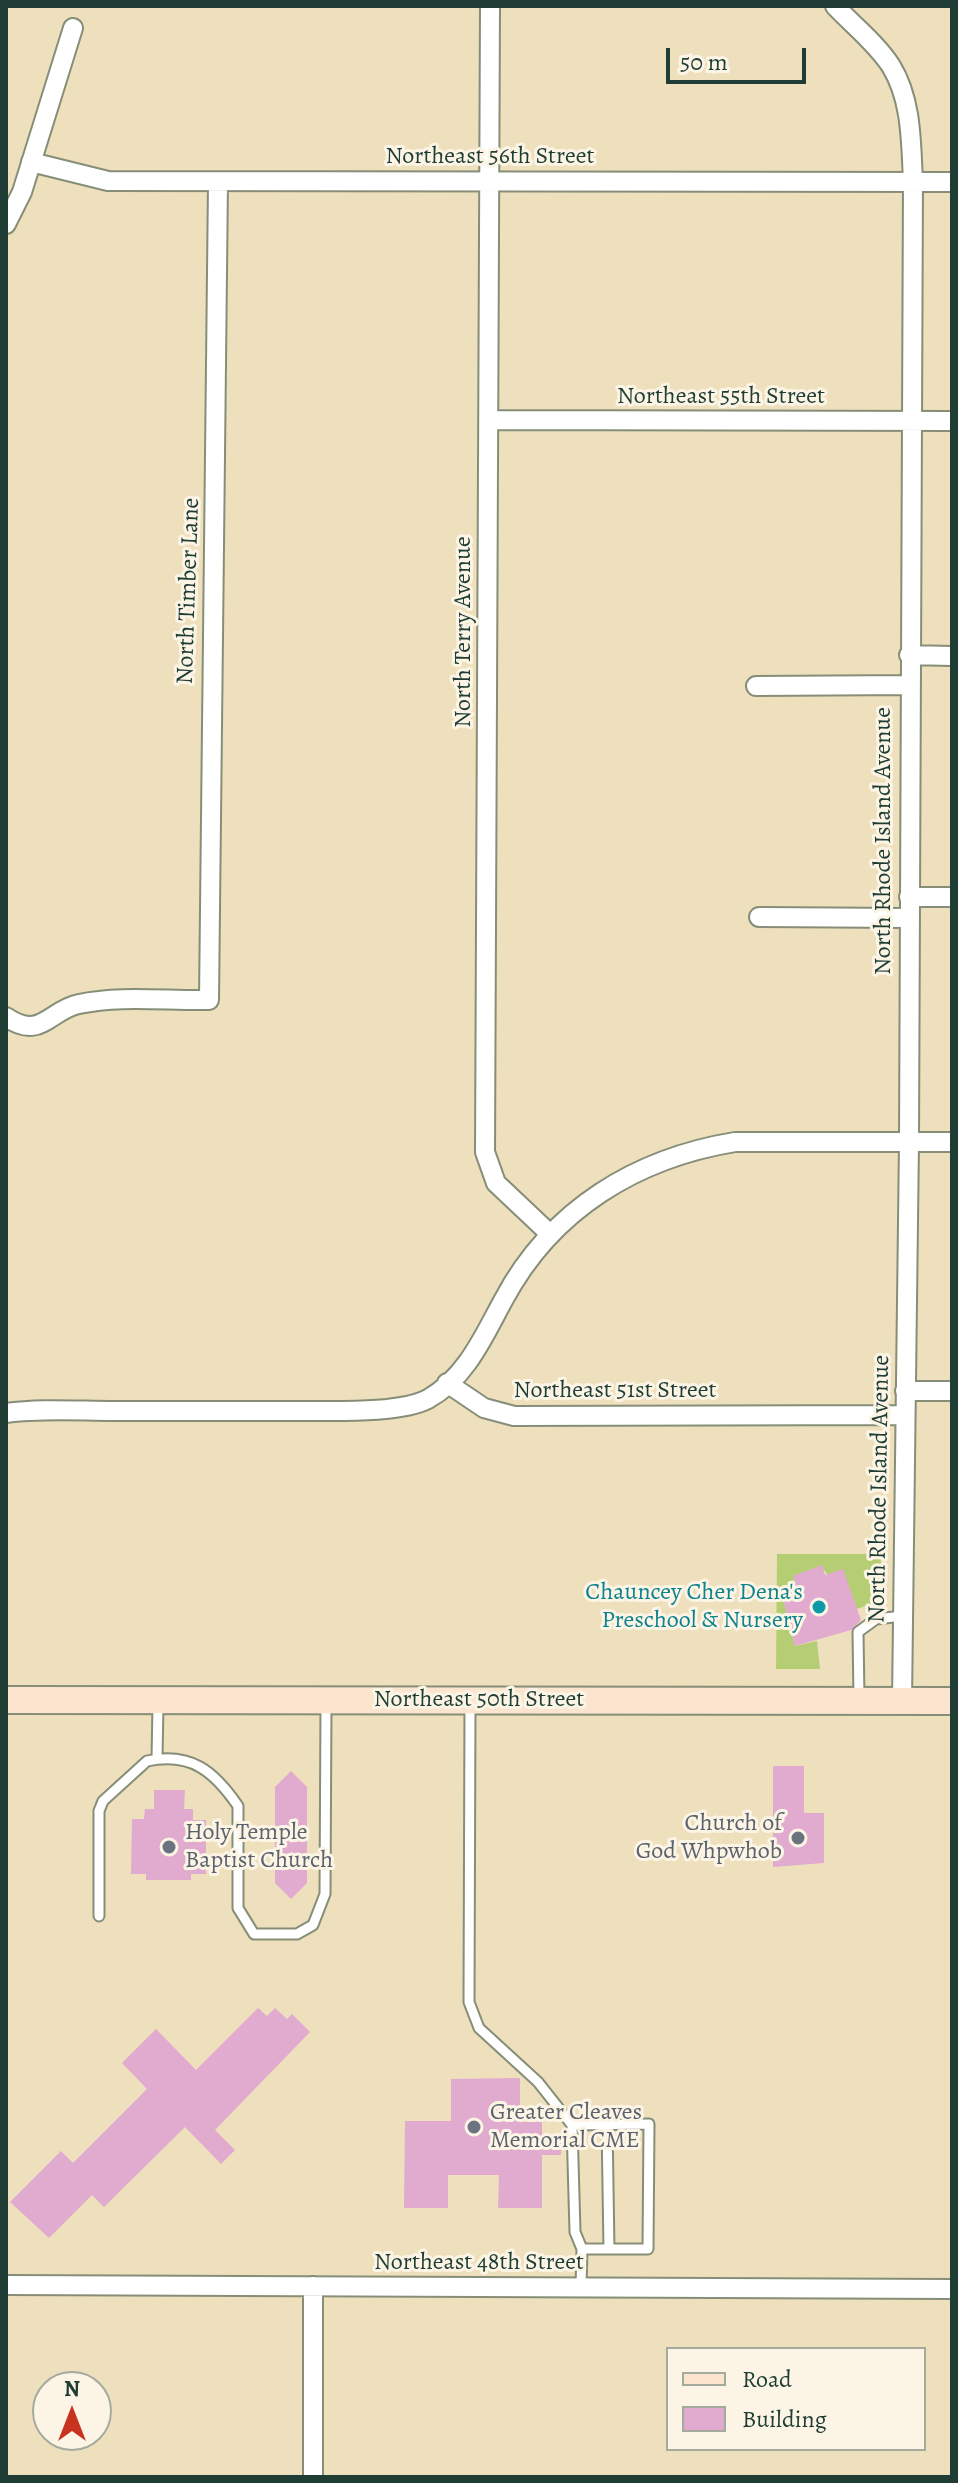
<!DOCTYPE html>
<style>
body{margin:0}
#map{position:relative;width:958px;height:2483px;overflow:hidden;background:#eedfbd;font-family:Alegreya,serif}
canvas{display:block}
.frame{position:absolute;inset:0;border:8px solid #1f3d34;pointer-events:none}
.legend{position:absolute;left:666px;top:2347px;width:260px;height:104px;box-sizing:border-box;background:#fcf5e5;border:2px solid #a4ab9e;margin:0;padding:10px 14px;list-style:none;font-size:24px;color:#1f3d34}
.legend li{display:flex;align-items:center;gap:16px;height:40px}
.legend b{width:40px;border:2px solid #a4ab9e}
.north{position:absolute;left:32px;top:2371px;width:80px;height:80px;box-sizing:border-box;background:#fcf5e5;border:2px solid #a4ab9e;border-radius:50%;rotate:0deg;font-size:22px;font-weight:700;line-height:32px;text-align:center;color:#1f3d34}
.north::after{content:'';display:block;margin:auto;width:28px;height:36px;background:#c8321e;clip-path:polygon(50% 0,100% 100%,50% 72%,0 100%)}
.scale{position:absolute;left:666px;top:48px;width:140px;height:36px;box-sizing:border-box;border:4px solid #1f3d34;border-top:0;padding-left:10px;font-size:24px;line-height:28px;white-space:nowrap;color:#1f3d34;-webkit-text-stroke:6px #fcf5e5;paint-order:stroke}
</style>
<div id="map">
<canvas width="958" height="2483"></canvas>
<div class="frame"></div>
<ul class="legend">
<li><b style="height:10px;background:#fce5cf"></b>Road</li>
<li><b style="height:22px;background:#e1aacf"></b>Building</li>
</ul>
<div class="north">N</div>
<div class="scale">50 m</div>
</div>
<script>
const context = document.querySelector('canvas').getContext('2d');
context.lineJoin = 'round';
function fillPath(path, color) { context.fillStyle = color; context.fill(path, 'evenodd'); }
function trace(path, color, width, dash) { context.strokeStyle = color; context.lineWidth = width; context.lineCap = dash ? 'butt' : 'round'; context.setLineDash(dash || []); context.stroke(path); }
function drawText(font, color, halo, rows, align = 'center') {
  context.font = font + ' Alegreya,serif'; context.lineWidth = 6; context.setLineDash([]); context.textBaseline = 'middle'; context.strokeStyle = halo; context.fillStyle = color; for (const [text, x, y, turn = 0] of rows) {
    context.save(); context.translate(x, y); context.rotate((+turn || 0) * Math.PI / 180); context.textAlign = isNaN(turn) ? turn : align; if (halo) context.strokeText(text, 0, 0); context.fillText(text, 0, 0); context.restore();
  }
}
fillPath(new Path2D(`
 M777 1554H881L880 1601 854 1610 821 1566 794 1576 796 1585 781 1590 795 1646 817 1641 820 1669H776Z`), '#b5ce73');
fillPath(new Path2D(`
 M822 1565 825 1575 843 1569 861 1620 851 1630 795 1646 781 1590 796 1584 793 1576Z
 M773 1766H804V1813H824V1863L773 1867Z
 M291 1771 307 1787V1883L291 1899 275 1883V1787Z
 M154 1790H185L184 1809H193V1820H206V1874H191V1880H146V1874H131L132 1819H144L145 1809H154Z
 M258 2008 267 2016 275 2008 287 2019 292 2014 310 2032 215 2130 235 2150 221 2164 185 2127 104 2207 92 2195 49 2238 10 2202 61 2151 73 2163 147 2089 122 2063 156 2029 196 2070Z
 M520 2078V2122H542V2137H561V2155H542V2208H498L499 2175H448V2208H404L405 2121H451V2079Z`), '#e1aacf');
const lane = new Path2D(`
 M859 1698 858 1632 876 1619 903 1616
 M470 1704 469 2002 479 2028 538 2082 572 2125 575 2232 582 2249 581 2287
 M157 1759 158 1704
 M99 1916V1811L103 1801 147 1761C191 1752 214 1771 238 1806V1908L254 1934H297L313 1925 325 1894 326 1704
 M607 2124 609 2249
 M572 2125 649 2124 648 2249H582`);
const street = new Path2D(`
 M490 6 485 1152 496 1183 550 1234
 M835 6C853 25 877 44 891 66 912 100 911 143 913 182L909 1142 902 1701
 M31 162 108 181 952 182
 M6 224 22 192 73 28
 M489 420 952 421
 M909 655 952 656
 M756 686 908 685
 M909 897H952
 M759 917 907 918
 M6 1017C41 1041 49 1010 79 1004 120 995 167 1001 209 1000L218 182
 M447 1383 484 1408 514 1416 905 1415
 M905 1391H952
 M6 1413C41 1408 79 1411 115 1411 179 1411 244 1411 308 1411 340 1411 401 1413 428 1399 467 1377 484 1335 504 1299 552 1209 637 1158 735 1142H952
 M6 2285 952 2289
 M313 2477V2286`);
const secondary = new Path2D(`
 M6 1700 952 1701`);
trace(lane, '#868e78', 13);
trace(street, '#868e78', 22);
trace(secondary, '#868e78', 30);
trace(lane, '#fff', 9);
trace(street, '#fff', 18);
trace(secondary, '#fce5cf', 26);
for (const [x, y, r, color] of [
 [819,1607,8,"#0f9aa8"],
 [798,1838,8,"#6b7280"],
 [169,1847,8,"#6b7280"],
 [474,2127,8,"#6b7280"]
]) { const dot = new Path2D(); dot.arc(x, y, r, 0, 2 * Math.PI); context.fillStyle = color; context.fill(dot); trace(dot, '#fcf5e5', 3); }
drawText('24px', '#1f3d34', '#fcf5e5', [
 ["Northeast 56th Street",490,157],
 ["Northeast 55th Street",721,397],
 ["North Timber Lane",189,591,-88],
 ["North Terry Avenue",464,632,-90],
 ["North Rhode Island Avenue",884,841,-90],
 ["Northeast 51st Street",615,1391],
 ["North Rhode Island Avenue",880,1489,-89],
 ["Northeast 50th Street",479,1700],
 ["Northeast 48th Street",479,2263]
]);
drawText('24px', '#0d838f', '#fcf5e5', [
 ["Chauncey Cher Dena's",803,1593],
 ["Preschool & Nursery",803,1621]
], 'right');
drawText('24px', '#5b616d', '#fcf5e5', [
 ["Church of",782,1824,"right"],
 ["God Whpwhob",782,1852,"right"],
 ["Holy Temple",185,1833],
 ["Baptist Church",185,1861],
 ["Greater Cleaves",490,2113],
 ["Memorial CME",490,2141]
], 'left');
</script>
